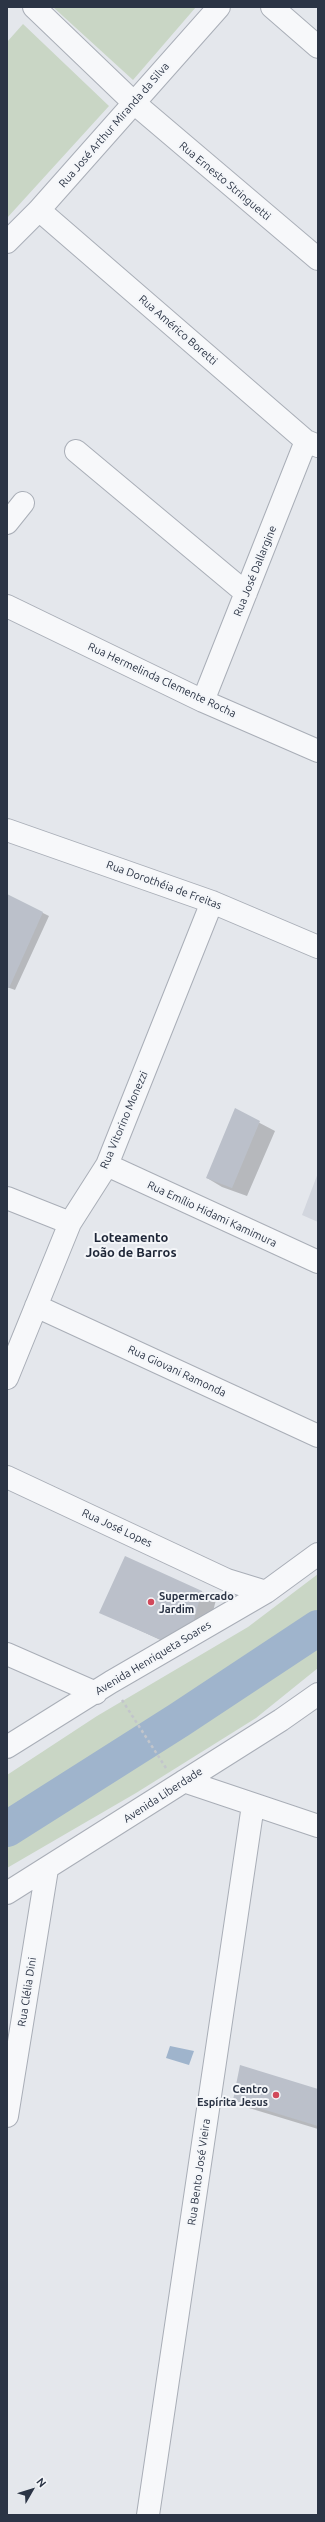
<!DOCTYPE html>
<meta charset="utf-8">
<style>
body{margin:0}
#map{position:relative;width:325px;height:2522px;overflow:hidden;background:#e4e7ec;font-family:Ubuntu,sans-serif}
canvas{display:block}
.frame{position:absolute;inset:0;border:8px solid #2b3445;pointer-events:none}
.north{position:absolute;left:12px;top:2470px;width:40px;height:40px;-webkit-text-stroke:3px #f4f6f9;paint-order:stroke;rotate:51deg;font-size:11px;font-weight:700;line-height:16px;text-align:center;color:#2b3445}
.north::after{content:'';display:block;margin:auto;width:14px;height:18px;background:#2b3445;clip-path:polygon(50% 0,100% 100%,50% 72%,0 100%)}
</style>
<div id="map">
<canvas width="325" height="2522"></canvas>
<div class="frame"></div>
<div class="north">N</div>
</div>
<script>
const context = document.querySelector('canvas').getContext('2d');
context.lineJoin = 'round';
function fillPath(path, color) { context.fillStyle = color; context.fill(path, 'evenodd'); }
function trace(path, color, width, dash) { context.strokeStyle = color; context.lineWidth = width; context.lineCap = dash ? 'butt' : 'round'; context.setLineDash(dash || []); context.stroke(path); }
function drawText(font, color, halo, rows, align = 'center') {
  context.font = font + ' Ubuntu,sans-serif'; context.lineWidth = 4; context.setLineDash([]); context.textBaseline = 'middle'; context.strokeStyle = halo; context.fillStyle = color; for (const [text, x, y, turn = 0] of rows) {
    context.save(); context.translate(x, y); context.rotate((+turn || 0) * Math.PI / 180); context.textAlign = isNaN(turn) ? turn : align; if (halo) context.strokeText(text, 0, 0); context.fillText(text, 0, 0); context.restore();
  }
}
fillPath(new Path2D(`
 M318 1173V1222L302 1215Z`), '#d2d6de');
fillPath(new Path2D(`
 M53 7H196L133 80Z
 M23 24 109 106 7 218V42Z
 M318 1574V1668L256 1718 136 1793 7 1868V1775L97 1716 248 1627Z`), '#c9d6c5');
fillPath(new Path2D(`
 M170 2046 194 2051 189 2065 166 2058Z`), '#9fb4cc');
fillPath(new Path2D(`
 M7 895 49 916 15 990 7 987Z
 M235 1110 275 1131 247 1196 222 1187 207 1178Z
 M201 1591 216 1600 207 1634 182 1650 100 1612Z
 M318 2091V2129L249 2108 234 2099Z`), '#0003');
trace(new Path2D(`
 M7 1829 179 1720 318 1628`), '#9fb4cc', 36);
fillPath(new Path2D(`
 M7 894 43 912 9 988 7 987Z
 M235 1108 260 1121 232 1188 206 1178Z
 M125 1556 202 1591 192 1626 166 1642 99 1613Z
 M240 2065 318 2089V2126L233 2100Z`), '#bbc0ca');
const minor = new Path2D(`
 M34 7 133 102 318 259
 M272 7 318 47
 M39 210 306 441 318 446
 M7 242 39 210 219 7
 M76 451 246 593
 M7 523 23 503
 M7 606 203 701 318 751
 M203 701 306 441
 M7 830 212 902 318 947
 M107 1165 318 1262
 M7 1198 70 1223
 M36 1306 318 1436
 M7 1378 70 1223 107 1165 212 902
 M7 1477 227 1580 266 1592
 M7 1654 96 1693
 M7 1747 111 1682 266 1592 318 1554
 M184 1781 318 1826
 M7 1893 281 1720 318 1694
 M7 2116 47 1869
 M148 2515 253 1805`);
trace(minor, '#a9aeb7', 24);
trace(new Path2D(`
 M122 1700 166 1768`), '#c2c5cb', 2.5, [3, 3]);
trace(minor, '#f7f8fa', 22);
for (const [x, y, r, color] of [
 [151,1602,4,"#d1495b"],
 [276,2095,4,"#d1495b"]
]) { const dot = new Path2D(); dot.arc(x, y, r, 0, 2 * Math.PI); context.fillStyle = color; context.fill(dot); trace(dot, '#f4f6f9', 1.5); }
drawText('11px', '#2b3445', '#f4f6f9', [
 ["Rua José Arthur Miranda da Silva",114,125,-49],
 ["Rua Ernesto Stringuetti",225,181,40],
 ["Rua Américo Boretti",178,330,41],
 ["Rua José Dallargine",255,571,-68],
 ["Rua Hermelinda Clemente Rocha",162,680,25],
 ["Rua Dorothéia de Freitas",164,885,20],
 ["Rua Vitorino Monezzi",124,1120,-67],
 ["Rua Emílio Hidami Kamimura",212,1214,25],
 ["Rua Giovani Ramonda",177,1371,25],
 ["Rua José Lopes",117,1528,25],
 ["Avenida Henriqueta Soares",153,1658,-31],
 ["Avenida Liberdade",163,1795,-33],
 ["Rua Clélia Dini",27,1992,-81],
 ["Rua Bento José Vieira",199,2172,-82]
]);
drawText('bold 11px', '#2b3445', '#f4f6f9', [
 ["Supermercado",159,1596],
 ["Jardim",159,1609],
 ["Centro",268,2089,"right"],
 ["Espírita Jesus",268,2102,"right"]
], 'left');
drawText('bold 13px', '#1d2536', '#f4f6f9', [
 ["Loteamento",131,1238],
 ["João de Barros",131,1253]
]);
</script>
